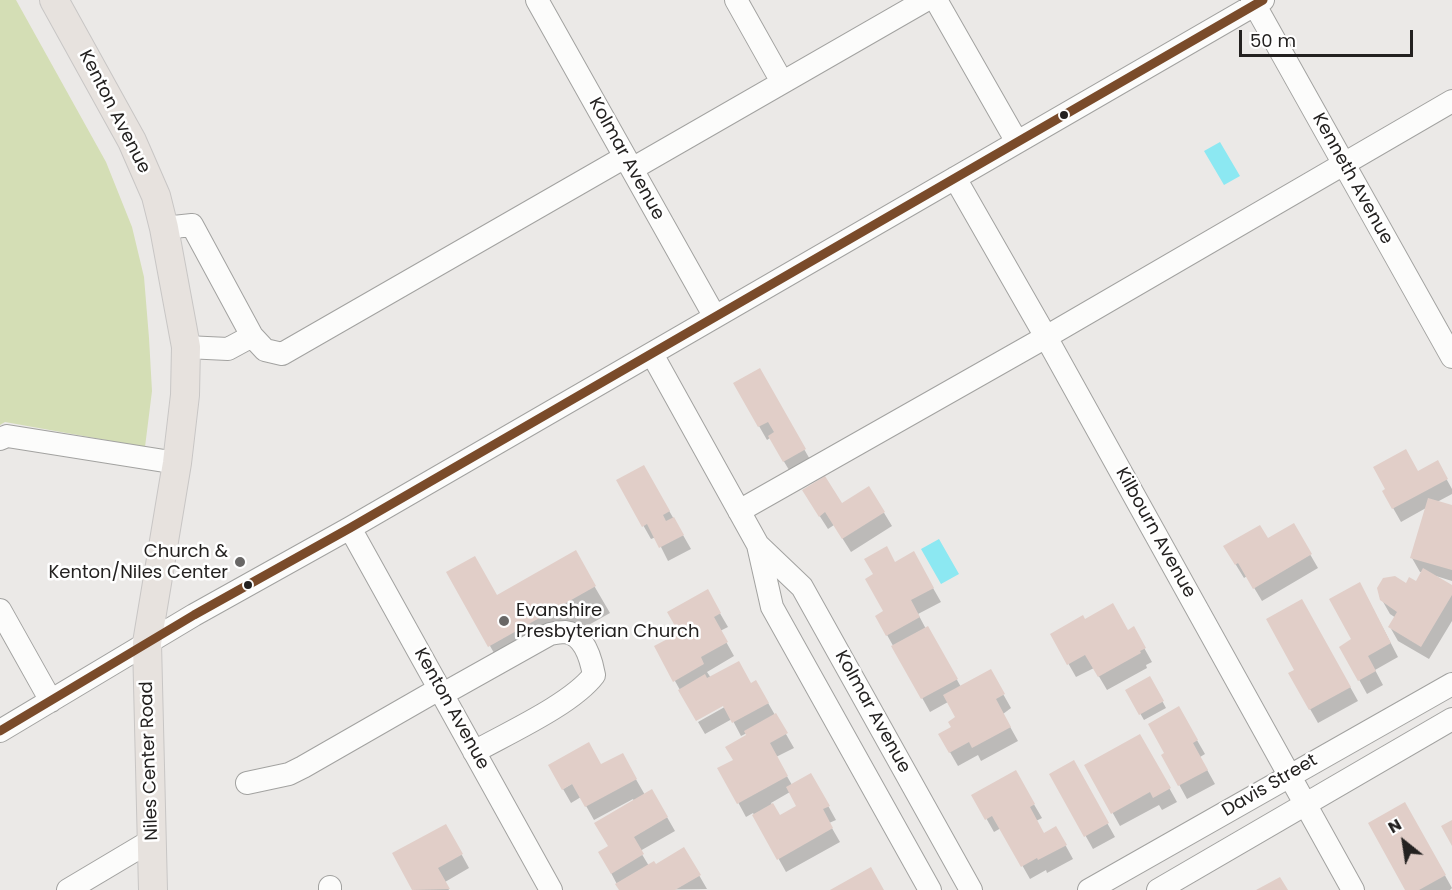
<!DOCTYPE html>
<style>
body{margin:0}
#map{position:relative;width:1452px;height:890px;overflow:hidden;background:#ebe9e7;font-family:Poppins,sans-serif}
canvas{display:block}
.north{position:absolute;left:1374px;top:812px;width:60px;height:60px;-webkit-text-stroke:4px #fff;paint-order:stroke;rotate:330deg;font-size:16px;font-weight:700;line-height:24px;text-align:center;color:#232120}
.north::after{content:'';display:block;margin:auto;width:21px;height:27px;background:#232120;clip-path:polygon(50% 0,100% 100%,50% 72%,0 100%)}
.scale{position:absolute;left:1239px;top:30px;width:174px;height:27px;box-sizing:border-box;border:3px solid #232120;border-top:0;padding-left:8px;font-size:18px;line-height:21px;white-space:nowrap;color:#232120;-webkit-text-stroke:4px #fff;paint-order:stroke}
</style>
<div id="map">
<canvas width="1452" height="890"></canvas>
<div class="north">N</div>
<div class="scale">50 m</div>
</div>
<script>
const context = document.querySelector('canvas').getContext('2d');
context.lineJoin = 'round';
function fillPath(path, color) { context.fillStyle = color; context.fill(path, 'evenodd'); }
function trace(path, color, width, dash) { context.strokeStyle = color; context.lineWidth = width; context.lineCap = dash ? 'butt' : 'round'; context.setLineDash(dash || []); context.stroke(path); }
function drawText(font, color, halo, rows, align = 'center') {
  context.font = font + ' Poppins,sans-serif'; context.lineWidth = 5; context.setLineDash([]); context.textBaseline = 'middle'; context.strokeStyle = halo; context.fillStyle = color; for (const [text, x, y, turn = 0] of rows) {
    context.save(); context.translate(x, y); context.rotate((+turn || 0) * Math.PI / 180); context.textAlign = isNaN(turn) ? turn : align; if (halo) context.strokeText(text, 0, 0); context.fillText(text, 0, 0); context.restore();
  }
}
fillPath(new Path2D(`
 M0 0H16L106 162 132 227 144 277 149 338 152 391 145 447 5 422 0 425Z`), '#d4deb5');
fillPath(new Path2D(`
 M1220 142 1240 176 1224 185 1204 151Z
 M939 539 959 574 941 584 921 549Z`), '#8ce8f2');
fillPath(new Path2D(`
 M759 370 812 463 792 475 770 438 767 440 735 384Z
 M1437 462 1452 489V494L1437 502 1452 506V581L1436 576 1452 587V621L1429 659 1398 641 1390 627 1396 618 1390 614 1382 600 1406 585 1417 583 1423 572H1420L1412 558 1426 508 1401 522 1384 492Z
 M644 467 691 549 668 561 656 537 651 539 618 481Z
 M869 488 892 526 851 552 834 525 828 529 812 504 841 505Z
 M1293 525 1318 568 1262 601 1247 576 1244 578 1225 547 1267 540Z
 M575 553 610 613 505 672 448 573 496 597Z
 M913 553 941 602 918 614 926 629 928 628 961 687 990 671 1011 708 1003 714 1018 741 981 761 978 755 958 766 940 735 953 728 957 718 948 702 930 712 877 617 885 612 895 564Z
 M707 591 728 627 720 631 734 656 707 672 711 678 750 685 756 682 794 748 776 757 792 785 811 775 836 820 829 823 840 842 786 872 753 813 746 817 720 769 735 760 748 736 747 733 741 736 732 719 705 734 698 722 730 704 729 701 696 719 675 681 681 634ZM790 792 798 806 779 817 771 803Z
 M1367 597 1398 657 1375 670 1383 685 1367 694 1341 647 1353 640Z
 M1302 601 1358 701 1318 723 1290 674 1296 670Z
 M1085 621 1128 632 1133 628 1152 662 1146 665 1147 668 1107 690 1094 668 1076 677 1052 635Z
 M1150 678 1166 708 1144 720 1127 691Z
 M1179 709 1205 754 1200 757 1215 784 1187 799 1163 755 1166 753Z
 M1140 736 1177 802 1162 810 1159 805 1120 826 1086 765Z
 M622 755 645 795 652 791 675 831 640 851 649 866H655L684 849 707 889 620 890 600 852 610 846 634 801 633 799 594 820 581 797 571 803 563 789Z
 M1073 762 1115 837 1093 849 1051 774Z
 M1015 772 1042 818 1036 821 1043 834 1056 828 1073 859 1047 873 1046 870 1030 879 1001 828 994 832 973 795Z
 M1405 804 1452 888 1450 890H1407Z
 M446 826 469 868 445 882 449 890H414L394 854Z`), '#0003');
fillPath(new Path2D(`
 M760 368 806 449 783 462 768 436 774 432 768 422 758 427 733 383Z
 M1406 449 1418 471 1438 460 1448 479 1392 509 1382 491 1385 489 1373 467Z
 M644 465 670 511 663 515 666 521 674 517 684 535 659 548 647 524 642 527 616 480Z
 M825 476 842 503 869 486 885 512 842 539 825 512 819 517 802 490Z
 M1428 498 1452 505V570L1410 558Z
 M1294 523 1312 554 1253 589 1238 563 1235 565 1223 546 1260 525 1268 538Z
 M887 546 895 562 914 551 934 588 911 600 920 617 886 636 875 616 883 611 865 579 873 574 864 559Z
 M576 550 596 586 488 647 446 572 475 556 497 595Z
 M1423 568 1452 585V595L1421 647 1388 627 1397 612 1380 600 1377 588 1383 578 1395 576 1406 583 1409 577 1416 581Z
 M1360 582 1391 643 1368 656 1376 671 1358 681 1339 647 1351 639 1329 599Z
 M708 589 721 613 714 617 728 642 701 657 704 664 673 682 654 646 679 633 667 612Z
 M1302 599 1351 687 1309 710 1288 673 1294 670 1266 619Z
 M1113 603 1128 630 1134 626 1146 648 1140 651 1141 653 1098 677 1085 655 1067 665 1050 634 1083 615 1085 619Z
 M928 626 958 679 921 699 891 646Z
 M739 661 751 683 756 680 769 703 732 723 723 706 696 721 678 690 705 674 707 678Z
 M991 669 1005 694 996 699 1011 727 972 748 969 742 949 753 938 734 951 727 948 722 955 717 943 695Z
 M1150 676 1164 701 1139 715 1125 690Z
 M1179 706 1198 740 1193 743 1208 770 1178 786 1161 755 1164 753 1148 724Z
 M776 713 788 733 770 743 788 776 737 804 717 768 733 760 725 747 746 735 744 731Z
 M1140 734 1171 788 1153 798 1150 792 1111 814 1084 765Z
 M589 742 601 764 623 753 637 779 585 807 572 784 562 790 548 765Z
 M1074 760 1109 823 1084 837 1049 774Z
 M1016 770 1035 804 1030 807 1044 833 1056 826 1067 845 1038 860 1037 858 1021 867 992 816 985 820 971 795Z
 M811 773 830 806 823 809 833 828 777 860 752 815 773 803 780 815 796 806 786 787Z
 M652 789 668 817 634 837 644 854 611 874 598 852 608 846 594 823Z
 M1405 802 1446 875 1419 890H1405L1368 823Z
 M1452 820V846L1441 826Z
 M446 824 463 854 438 868 450 889 412 890 392 853Z
 M684 847 701 875 675 890H619L615 884 654 861 656 864Z
 M871 867 884 890H830Z
 M1280 877 1288 890H1256Z`), '#e1cec8');
const minor = new Path2D(`
 M537 0 715 317
 M736 0 782 82
 M936 0 1017 142
 M1252 0 1452 357
 M632 169 926 0
 M955 178 1046 337 1353 890
 M164 228 192 225 252 336 228 349 186 347
 M252 336 265 350 282 354 625 157
 M652 354 758 545 772 607 930 890
 M0 439 7 436 177 463
 M739 511 1046 337 1452 101
 M350 528 551 890
 M758 545 802 587 971 890
 M0 610 51 701
 M443 694 550 634C555 633 560 632 565 632 584 634 591 659 594 675 572 704 508 733 474 752
 M0 731 194 615 350 528 1263 0
 M247 783 289 774 303 767 439 689
 M330 887V890
 M68 890 152 840
 M1089 890 1452 684
 M1158 890 1452 719`);
const major = new Path2D(`
 M54 0 132 141 156 196 164 228 186 347 185 395 177 463 147 643 153 890`);
trace(minor, '#a2a2a0', 24);
trace(major, '#c8c6c5', 30);
trace(minor, '#fcfcfb', 22);
trace(major, '#e7e2de', 28);
trace(new Path2D(`
 M0 731 194 615 350 528 1263 0`), '#7a4b2a', 9);
for (const [x, y, r, color] of [
 [1064,115,5,"#232120"],
 [240,562,6,"#696766"],
 [248,585,5,"#232120"],
 [504,621,6,"#696766"]
]) { const dot = new Path2D(); dot.arc(x, y, r, 0, 2 * Math.PI); context.fillStyle = color; context.fill(dot); trace(dot, '#fff', 2); }
drawText('18px', '#232120', '#fff', [
 ["Kenton Avenue",114,112,63],
 ["Kolmar Avenue",626,159,61],
 ["Kenneth Avenue",1352,179,61],
 ["Kilbourn Avenue",1155,533,61],
 ["Kenton Avenue",451,709,61],
 ["Kolmar Avenue",872,712,61],
 ["Niles Center Road",150,761,-92],
 ["Davis Street",1270,786,-30]
]);
drawText('18px', '#232120', '#fff', [
 ["Church &",228,552],
 ["Kenton/Niles Center",228,573],
 ["Evanshire",516,611,"left"],
 ["Presbyterian Church",516,632,"left"]
], 'right');
</script>
